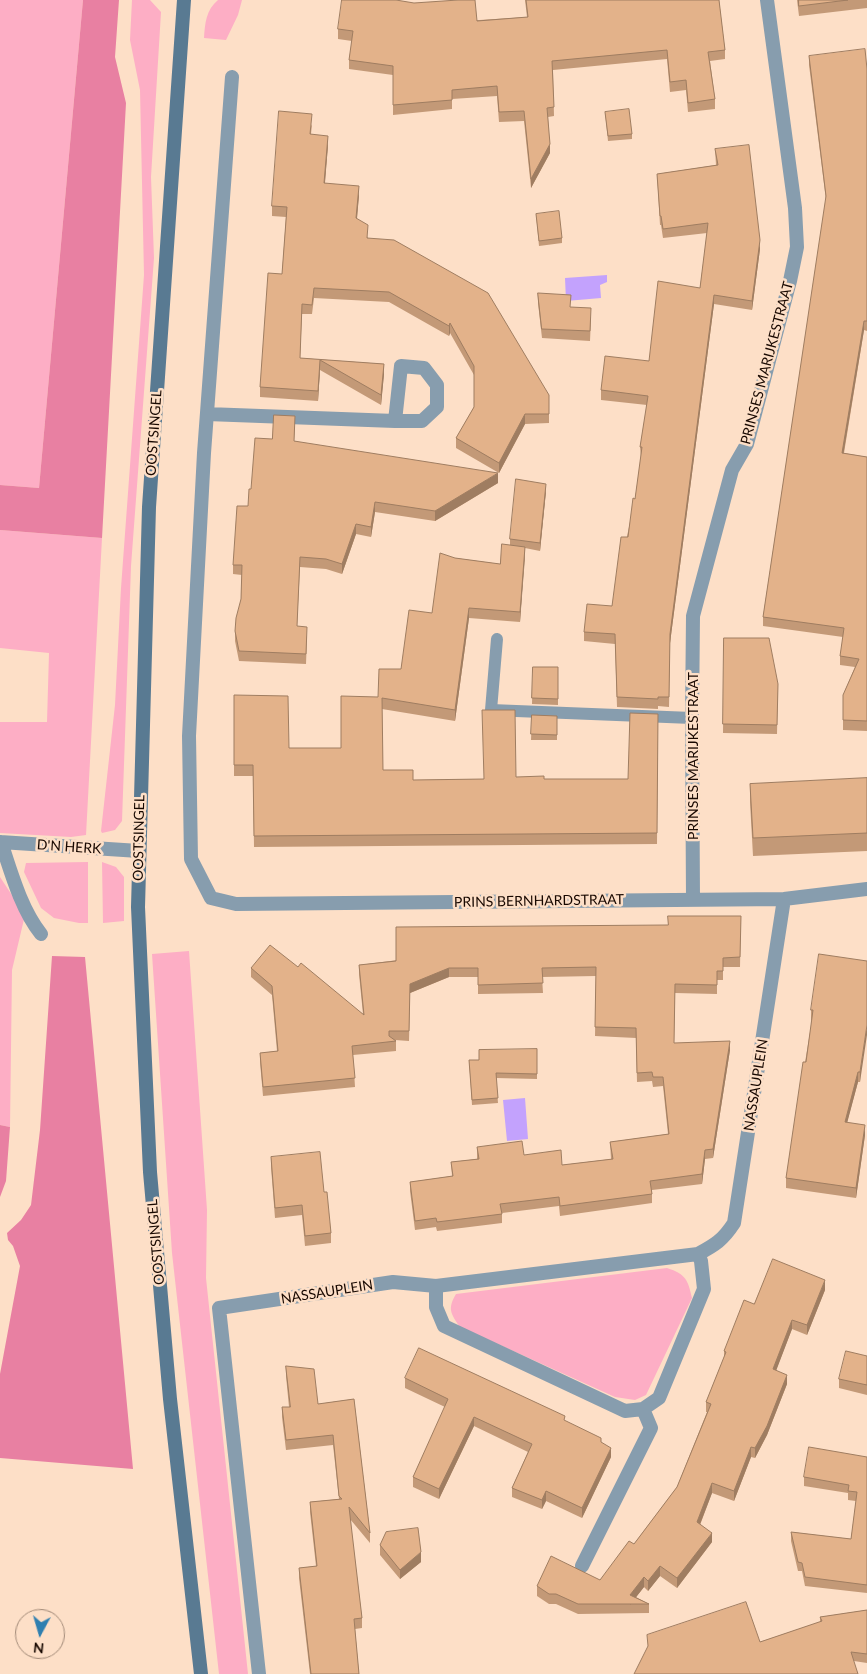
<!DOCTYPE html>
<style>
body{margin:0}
#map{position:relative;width:867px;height:1674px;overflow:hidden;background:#fddfc7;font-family:Lato,sans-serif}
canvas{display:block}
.north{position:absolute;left:15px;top:1609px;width:50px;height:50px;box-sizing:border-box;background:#fddfc7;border:1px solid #a18977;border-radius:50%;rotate:186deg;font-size:14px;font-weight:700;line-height:20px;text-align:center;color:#180800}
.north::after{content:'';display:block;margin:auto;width:18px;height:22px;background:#2f7fb0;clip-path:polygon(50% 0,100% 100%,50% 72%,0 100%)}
</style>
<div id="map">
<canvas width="867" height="1674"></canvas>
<div class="north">N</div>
</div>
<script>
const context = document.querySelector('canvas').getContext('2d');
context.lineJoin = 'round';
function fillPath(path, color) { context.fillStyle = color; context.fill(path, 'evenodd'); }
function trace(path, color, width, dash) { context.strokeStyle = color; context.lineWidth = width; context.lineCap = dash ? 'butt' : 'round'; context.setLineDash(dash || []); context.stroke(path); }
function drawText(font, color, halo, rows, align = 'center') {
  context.font = font + ' Lato,sans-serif'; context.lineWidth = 5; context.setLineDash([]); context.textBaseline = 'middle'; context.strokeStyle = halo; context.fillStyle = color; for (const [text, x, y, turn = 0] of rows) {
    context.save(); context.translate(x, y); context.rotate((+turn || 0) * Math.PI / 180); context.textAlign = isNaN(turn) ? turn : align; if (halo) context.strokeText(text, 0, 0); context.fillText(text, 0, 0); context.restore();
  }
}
fillPath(new Path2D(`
 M0 0H83L39 488 0 485Z
 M132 0H150L161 12 151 177 154 258 131 566 122 821 115 830 102 833 101 831 115 705 121 588 144 275 140 90 130 40Z
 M218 0H242L238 15 226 40 204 38C205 23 206 10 218 0Z
 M0 530 102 538 86 835 71 837 0 833V722H47L49 653 0 648Z
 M88 862V923H79L54 918 41 908 24 872 26 863Z
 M102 862 116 867 124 877V921L103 923Z
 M0 877 25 915 12 970 10 1127 0 1125Z
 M189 951 207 1210 206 1278 248 1674H219L172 1253 152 954Z
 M667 1268C686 1274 688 1280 692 1298L646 1395 635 1400 615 1397 460 1327C451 1314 447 1309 456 1294Z`), '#fdaec5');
fillPath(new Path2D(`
 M83 0H119L115 57 126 103 102 538 0 530V485L39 488Z
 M52 956 85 957 133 1469 0 1458V1374L20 1266 13 1246 8 1240 7 1233 21 1220 31 1205 40 1130Z
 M0 1125 10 1127 6 1181 0 1197Z`), '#e880a2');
fillPath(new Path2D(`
 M607 275V282L600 285 601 298 566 301 565 278Z
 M525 1098 528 1139 507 1141 503 1100Z`), '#c3a2fd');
trace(new Path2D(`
 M497 639 491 710 692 718`), '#879dae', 12);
trace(new Path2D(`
 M232 77 204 453 189 736 191 859 211 898 236 904 784 899 867 889
 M207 414 395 421H422L437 407V385L424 368 401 366 395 421
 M0 842 139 851
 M1 842C11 872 21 909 41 934
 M693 900 692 718 693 616 732 470 747 444 790 281 797 247 795 208 767 0
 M436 1286V1307L444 1326 625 1411 643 1409 659 1398 704 1289 701 1261 698 1254
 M582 1566 651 1428 643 1409
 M259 1674 219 1308 393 1282 436 1286 698 1254C715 1245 723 1240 734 1223L784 899`), '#879dae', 14);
trace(new Path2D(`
 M184 0 149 507 138 907 150 1172 170 1399 201 1674`), '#597a92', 14);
fillPath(new Path2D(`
 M525 0H719L725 50V59L710 61 715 99V109L688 112 686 90 670 92 667 59 553 70 554 116 548 117 550 153 531 188 524 121 499 122 497 96 452 99V109L393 115V75L349 69V60L352 41 338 39V29L527 17Z
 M797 0H867V8L799 16Z
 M809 56 867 69V331L864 330 844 453 867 457V731L843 730V695L855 667 840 665V656L843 637 763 626V617L826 200 809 65Z
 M605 112 632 134V139L608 141Z
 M312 124 311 134 328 145 325 183 359 195 357 219 368 238 549 414V423L525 424 499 473 456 448V438L474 407V375L450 333 449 336 389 302 314 298 312 314H302L300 358 384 364V374L381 405 320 370 318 401 260 397V387L282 274 286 217 272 216V206Z
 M715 149 760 249 752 310 714 304 670 643 669 707 658 706V709L617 707 615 644 584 641V632L612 606 635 499 641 457 640 447 647 405 601 400V390L649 361 700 288 707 233 663 238 661 225H660L657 174 716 165Z
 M536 214 562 238V243L539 246Z
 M538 293 570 307 591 318 590 341 542 338 538 303Z
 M295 426 294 441 498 483 435 521 375 512 371 537 356 534 342 574 326 569 300 567 297 626 307 637 306 664 239 661 235 641V631L241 599 242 575 233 574V565L248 506 251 489 272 439Z
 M546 491 540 551 525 548 520 622 469 618 455 721 382 709 383 770 413 780 484 779 516 777 544 779H628L658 714 657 844 254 847 253 776H234V695L289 748H341L378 697 401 669 432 613 455 558 500 564 510 545V539Z
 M724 638 778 684 777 734 723 733Z
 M533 667H558V705L532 704Z
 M532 715 557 716V740H531Z
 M867 778V851L753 856 750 802V784Z
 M741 916 740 967H723V980H717V994L675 993 674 1043 730 1050 713 1158 705 1159 702 1184 652 1190V1203L560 1216 559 1206 502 1213V1223L437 1231 436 1227 415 1230 410 1191V1182L452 1176 451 1162 477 1159V1147L524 1155 562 1165 611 1159 610 1142 668 1134 663 1086 653 1087 652 1081 637 1082 636 1038 595 1036 596 976 542 977 543 993 478 994V977H449L410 993 409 1041 395 1040 396 1041V1051L353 1055 355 1087 263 1096 260 1062V1053L277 1051 272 995 251 977V968L298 967 363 1014 359 974V965Z
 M867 961 860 1082H858L847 1122 865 1135 856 1198 786 1188V1178L812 1020H811V1010Z
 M537 1049V1079L496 1078 498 1103 472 1105 469 1060H479Z
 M271 1157 324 1192 331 1233V1243L305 1246 302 1215 275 1218 271 1167Z
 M825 1290 807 1335 792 1329 776 1370 787 1384 767 1435 755 1458 751 1457 734 1501 712 1493 700 1525 712 1542 677 1588 660 1576 648 1591 644 1587 636 1597 649 1604V1613L578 1614 556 1604H549L537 1596V1586L600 1580 634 1544 677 1487 707 1412H706V1402L724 1357V1351L754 1304Z
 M867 1356V1395L839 1388V1379Z
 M286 1366 318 1404 354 1399 370 1533V1543L350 1519 362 1618V1628L355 1629 359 1674H310L299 1578V1568L316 1566 310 1512V1502L339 1499 333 1445 286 1450 282 1417V1407H289L286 1376Z
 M405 1378 565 1421 601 1442 611 1457 582 1518 546 1501 542 1509 512 1497V1488L528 1452 474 1426 439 1499 413 1487V1477L445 1407 405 1388Z
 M867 1457V1593L805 1586 802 1571H798L791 1541V1532L851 1539 856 1501 848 1500V1493L804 1486V1477Z
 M380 1545 421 1562 400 1579 380 1555Z
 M867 1610V1663L854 1661 760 1642 820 1622V1617Z`), '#c39977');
fillPath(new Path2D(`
 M328 136V145L324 193V183Z
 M550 144V153L531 188V179Z
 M359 186V195L356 228V218Z
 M760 240V249L752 310V301Z
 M714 295V304L670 643 669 707 670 634Z
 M864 321V330L842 462V453Z
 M450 323V333L449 336V326Z
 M320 360V370L318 401V391Z
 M384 364V374L381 405V395Z
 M525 414V424L499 473V463Z
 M498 473V483L435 521V511Z
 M546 484V491L540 551V543Z
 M375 502V512L371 537V527Z
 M356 524V534L342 574V564Z
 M525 547V557L520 622V612Z
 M469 608V618L455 721V710Z
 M449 968V977L410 993 409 1041 410 984Z
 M867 1025V1035L860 1082V1072Z
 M730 1041V1050L713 1158V1149Z
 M858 1072V1082L845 1131V1122Z
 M865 1125V1135L856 1198V1188Z
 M705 1150V1159L702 1184V1174Z
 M825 1280V1290L807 1335V1325Z
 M792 1320V1329L773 1379V1369Z
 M787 1375V1384L767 1435 755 1458V1448Z
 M474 1417V1426L439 1499V1489Z
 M751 1447V1457L734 1501V1491Z
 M611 1448V1457L582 1518V1508Z
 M712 1483V1493L697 1532V1522Z
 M546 1491V1501L542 1509V1500Z
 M712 1533V1542L677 1588V1578Z
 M421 1552V1562L400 1579V1570Z
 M660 1566V1576L648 1591V1581Z
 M644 1577V1587L630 1605V1595Z`), '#9f7d61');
const building = new Path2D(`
 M342 0H396L414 3 458 0H475L477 21 528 17 526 0H719L725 50 708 52 715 99 688 103 686 80 670 82 667 50 552 61 554 107 547 108 550 144 531 179 524 111 499 112 497 86 452 90V100L393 105V66L349 60 353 31 338 29Z
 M799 0H848L799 6Z
 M865 49 867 69V321H864L842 453 867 457V721L843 720V695L859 659 840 656 844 628 763 617 826 196 809 56Z
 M629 109 632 134 608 136 605 112Z
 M279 111 312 114 310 134 328 136 324 183 359 186 356 218 368 225 367 238 394 240 488 293 549 395V414H525L499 463 456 438 474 407V366L450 323 449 326 389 292 314 288 312 305 302 304 300 358 384 364 381 395 320 360 318 391 260 387 268 273 282 274 287 207 272 206Z
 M749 145 760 240 752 301 714 295 670 634 669 697H658V699L617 697 615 634 584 632 587 604 612 606 621 537H628L633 498 635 499 642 447H640L648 396 601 390 605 356 649 361 658 281 700 288 708 223 663 229 661 216H660L657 174 718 165 715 149Z
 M559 211 562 238 539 241 536 214Z
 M538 293 571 295 570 307 591 308 590 331 542 329Z
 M274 415 295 416 294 441 498 473 435 511 375 502 371 527 356 524 342 564 326 559 300 557 297 626 307 627 306 654 239 651 235 631 236 618 241 599 242 565H233L237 506H248L249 489H251L255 438 272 439Z
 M516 479 546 484 540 543 510 539Z
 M502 544 525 547 520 612 469 608 455 710 382 698 383 770H413V780L484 779 482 710H515L516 777 544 776V779H628L630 713 658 714 657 833 254 836 253 765H234V695L288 696 289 748H341V696L378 697 379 669H401L409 610 432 613 440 553 455 558 500 564Z
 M724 638H769L778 684 777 725 723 724Z
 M533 667H558V699L532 698Z
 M532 715 557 716V735L531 734Z
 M867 778V833L753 838 750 784Z
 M668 916H741L740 957 723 958V971H717V985L675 984 674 1043 730 1041 713 1149 705 1150 702 1174 650 1181 652 1194 560 1206 559 1197 500 1204 502 1214 437 1222 436 1218 415 1221 410 1182 453 1176 451 1162 479 1159 477 1147 522 1141 524 1155 561 1150 562 1165 613 1159 610 1142 669 1134 663 1077H653L652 1072 637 1073 636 1028 595 1027 596 967 542 968 543 983 478 985V968H449L410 984 409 1031H389V1036L396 1041 352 1046 355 1078 263 1087 260 1053 278 1051 272 986 251 968 270 945 298 967 301 963 364 1015 359 965 396 961V927L668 925Z
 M819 954 867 961V1025L860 1072H858L845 1122 865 1125 856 1188 786 1178 803 1062H806L813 1010H811Z
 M537 1049V1074L496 1073 498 1098 472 1100 469 1060H479V1050Z
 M320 1152 324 1192H327L331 1233 305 1236 302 1205 275 1208 271 1157Z
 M773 1259 825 1280 807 1325 792 1320 773 1369 787 1375 767 1426 755 1448 751 1447 734 1491 712 1483 697 1522 712 1533 677 1578 660 1566 648 1581 644 1577 630 1595 649 1604H578L556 1594H549L537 1586 551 1556 600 1580 629 1541 634 1544 677 1487 711 1404 706 1402 726 1352 724 1351 744 1300 754 1304Z
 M419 1348 565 1416 564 1420 601 1438V1442L611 1448 582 1508 546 1491 542 1500 512 1488 532 1444 474 1417 439 1489 413 1477 448 1399 405 1378Z
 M846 1351 867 1356V1385L839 1379Z
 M286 1366 314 1369 318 1404 354 1399 370 1533 349 1507 362 1618 354 1619 359 1674H311L299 1568 317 1566 310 1502 342 1499 339 1496 333 1435 286 1440 282 1407H290Z
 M809 1447 867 1457V1585L805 1577 802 1563 798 1562 791 1532 851 1539 857 1492 848 1491 849 1485 804 1477Z
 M418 1528 421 1552 400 1570 380 1545 386 1532Z
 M746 1602 760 1642 822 1621 820 1617 867 1610V1654L851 1652 858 1674H634L648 1646 647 1635Z`);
fillPath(building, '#e3b28a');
trace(building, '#9f7d61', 1);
drawText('14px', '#180800', '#fddfc7', [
 ["PRINSES MARIJKESTRAAT",767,363,-75],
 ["OOSTSINGEL",154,433,-86],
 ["PRINSES MARIJKESTRAAT",693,756,-90],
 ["OOSTSINGEL",139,838,-89],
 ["D'N HERK",69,847,4],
 ["PRINS BERNHARDSTRAAT",539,901,-1],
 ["NASSAUPLEIN",756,1085,-81],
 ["OOSTSINGEL",156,1242,-95],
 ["NASSAUPLEIN",327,1292,-9]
]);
</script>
